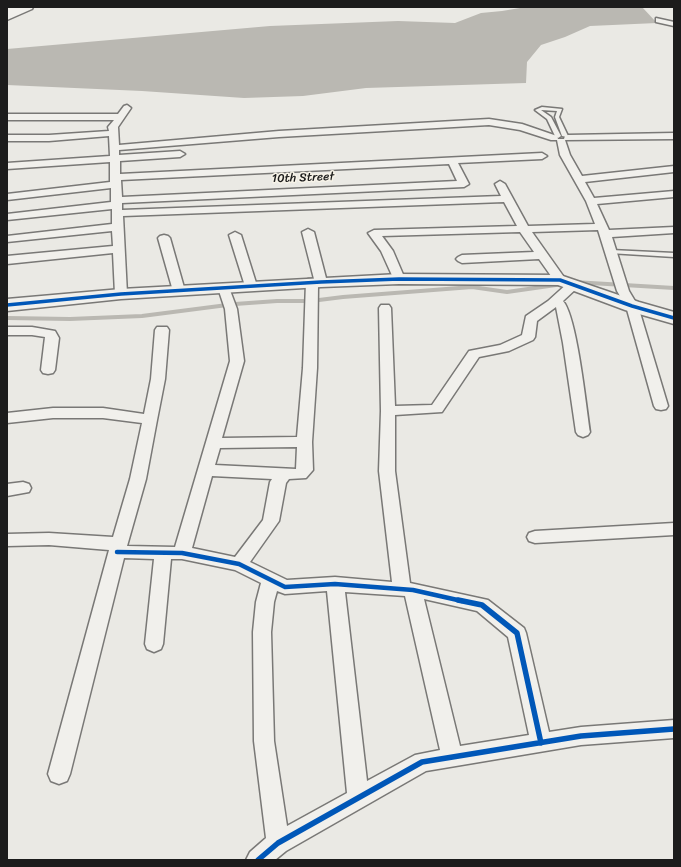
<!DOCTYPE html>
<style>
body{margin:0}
#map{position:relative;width:681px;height:867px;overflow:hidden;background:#eae9e4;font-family:Sriracha,sans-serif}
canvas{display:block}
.frame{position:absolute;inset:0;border:8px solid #1c1c1c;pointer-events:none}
</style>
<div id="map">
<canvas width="681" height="867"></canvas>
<div class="frame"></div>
</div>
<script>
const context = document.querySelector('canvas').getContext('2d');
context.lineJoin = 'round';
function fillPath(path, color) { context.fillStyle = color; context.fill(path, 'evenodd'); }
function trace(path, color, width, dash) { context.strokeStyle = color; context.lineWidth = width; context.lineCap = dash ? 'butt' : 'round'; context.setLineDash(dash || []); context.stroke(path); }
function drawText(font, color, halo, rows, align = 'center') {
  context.font = font + ' Sriracha,sans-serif'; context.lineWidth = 3; context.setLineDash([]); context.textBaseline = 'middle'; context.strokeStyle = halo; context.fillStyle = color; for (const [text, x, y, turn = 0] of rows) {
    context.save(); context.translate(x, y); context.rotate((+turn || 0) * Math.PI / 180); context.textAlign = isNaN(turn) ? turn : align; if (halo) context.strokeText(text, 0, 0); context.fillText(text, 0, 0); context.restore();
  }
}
fillPath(new Path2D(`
 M526 7H642L657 23 590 26 565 37 541 45 527 62 526 83 366 88 303 96 244 98 142 91 7 85V49L270 26 398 21 455 23 481 13 502 11Z`), '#bab8b2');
trace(new Path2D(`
 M574 282 674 288
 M7 318 70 319 142 316 235 304 277 301H311L343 297 472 287 507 292 563 284`), '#bab8b2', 4);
const lane = new Path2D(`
 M542 107 562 109 559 117 568 136 567 137 562 136 555 117 557 111 541 110 551 117 561 136 558 138 555 136 547 119 535 110Z
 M611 250 674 253V257L609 253V251Z`);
const street = new Path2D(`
 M656 18 674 22V26L656 22Z
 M127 105 131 108 118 127 119 145 279 131 489 119 522 124 557 136 558 139H564L565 136 568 135 674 133V139L565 140 570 155 582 176 674 166V172L585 182 594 198 674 191V197L597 204 609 230 674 227V233L612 237 629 291 638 306 668 406 666 409 661 410 656 409 654 406 626 306 617 291 598 230 532 232 566 280 564 283H556L539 259 462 263 458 261 456 259 458 257 462 255 534 252 520 232 382 236 393 251 405 279 403 282H395L381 251 368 233 374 230 517 226 504 202 123 216 127 294 125 297H117L115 294 113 253 7 264V256L113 246 112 231 7 242V236L112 224V209L7 220V214L111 202V188L7 200V194L110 182V162L7 169V163L110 156 109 136 49 141H7V135H49L109 131 108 127 114 120H7V114H118L124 106ZM489 125 520 130 551 140H557L560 155 586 201 595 224 528 226 505 184 500 181 495 184 501 196 122 210V203L464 187 469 184 458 163 542 159 547 156 542 153 120 174V161L180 157 185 154 180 151 119 155V150L279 137ZM449 164 457 181 122 197 121 180Z
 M308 229 314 232 327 282 325 285H318L317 368 312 442 313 470 306 478 289 479 286 483 279 521 250 562 287 580 335 577 392 582 379 471 381 411 379 308 381 305H389L391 308 395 406 432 405 469 351 500 345 522 335 526 316 548 301 569 282H577L579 285 577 288 563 301C577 317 586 406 590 432L588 435 583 437 578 435 576 432 563 343 556 307 537 321 535 337 533 340 509 351 479 357 442 412 395 415V471L410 583 488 600 524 628 526 633 549 732 581 727 674 720V738L581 745 426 771 286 851 275 860H246L250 852 266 838 254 741 253 632 256 602 261 583 235 570 182 559H171L163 644 161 649 154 652 147 649 145 644 154 559 124 558 70 774 67 781 59 784 51 781 48 774 109 550 49 545 7 546V534L49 533 113 537 130 479 142 423 103 418H53L7 423V413L53 408H103L144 414 151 379 155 330 157 327H167L169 330 165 379 157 420 146 479 127 546 175 547 230 361 225 309 218 288 220 285H228L237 309 244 361 222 438 297 437 303 368 306 282 308 279H314L302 232ZM297 447 296 469 215 465 220 448ZM212 476 272 479 270 482 263 520 235 557 192 548ZM277 591 285 594 327 591 347 793 287 826 274 741 271 632 274 602ZM345 592 405 596 440 750 415 755 367 781ZM424 599 477 611 508 637 529 735 460 746Z
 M235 232 241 235 257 286 255 289H247L245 286 229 235Z
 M164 235 168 236 170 238 185 291 183 294H175L173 291 158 238 160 236Z
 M7 327H32L55 331 59 338 55 370 53 373 48 374 43 373 41 370 45 337 32 335H7Z
 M23 482 29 484 31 488 29 492 7 496V484Z
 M674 523V535L535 543 529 541 527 537 529 533 535 531Z`);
const secondary = new Path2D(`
 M399 274 560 275 639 302 674 312V324L625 310 558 285 399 284 321 287 121 299 7 311V299L121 289Z`);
const primary = new Path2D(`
 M20 7H33L32 9 7 20V13Z`);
const highway = new Path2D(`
 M7 7H21L20 9 7 14Z`);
trace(lane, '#797876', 3);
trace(street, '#797876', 3);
trace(secondary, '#797876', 3);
trace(primary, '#797876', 3);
trace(highway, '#797876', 3);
fillPath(lane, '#f1f0ec');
fillPath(street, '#f1f0ec');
fillPath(secondary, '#f1f0ec');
fillPath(primary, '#f1f0ec');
fillPath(highway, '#f1f0ec');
trace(new Path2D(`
 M7 305 121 294 321 282 399 279 560 280 632 306 674 318`), '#0057b8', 3.5);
trace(new Path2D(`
 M117 552 182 553 239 564 285 587 335 584 413 590 462 601`), '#0057b8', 4.5);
trace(new Path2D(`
 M458 600 482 605 517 633 541 743
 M258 860 278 843 422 762 581 736 674 729`), '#0057b8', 5.5);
drawText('12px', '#1c1c1c', '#f7f3e8', [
 ["10th Street",303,178,-2]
]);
</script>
